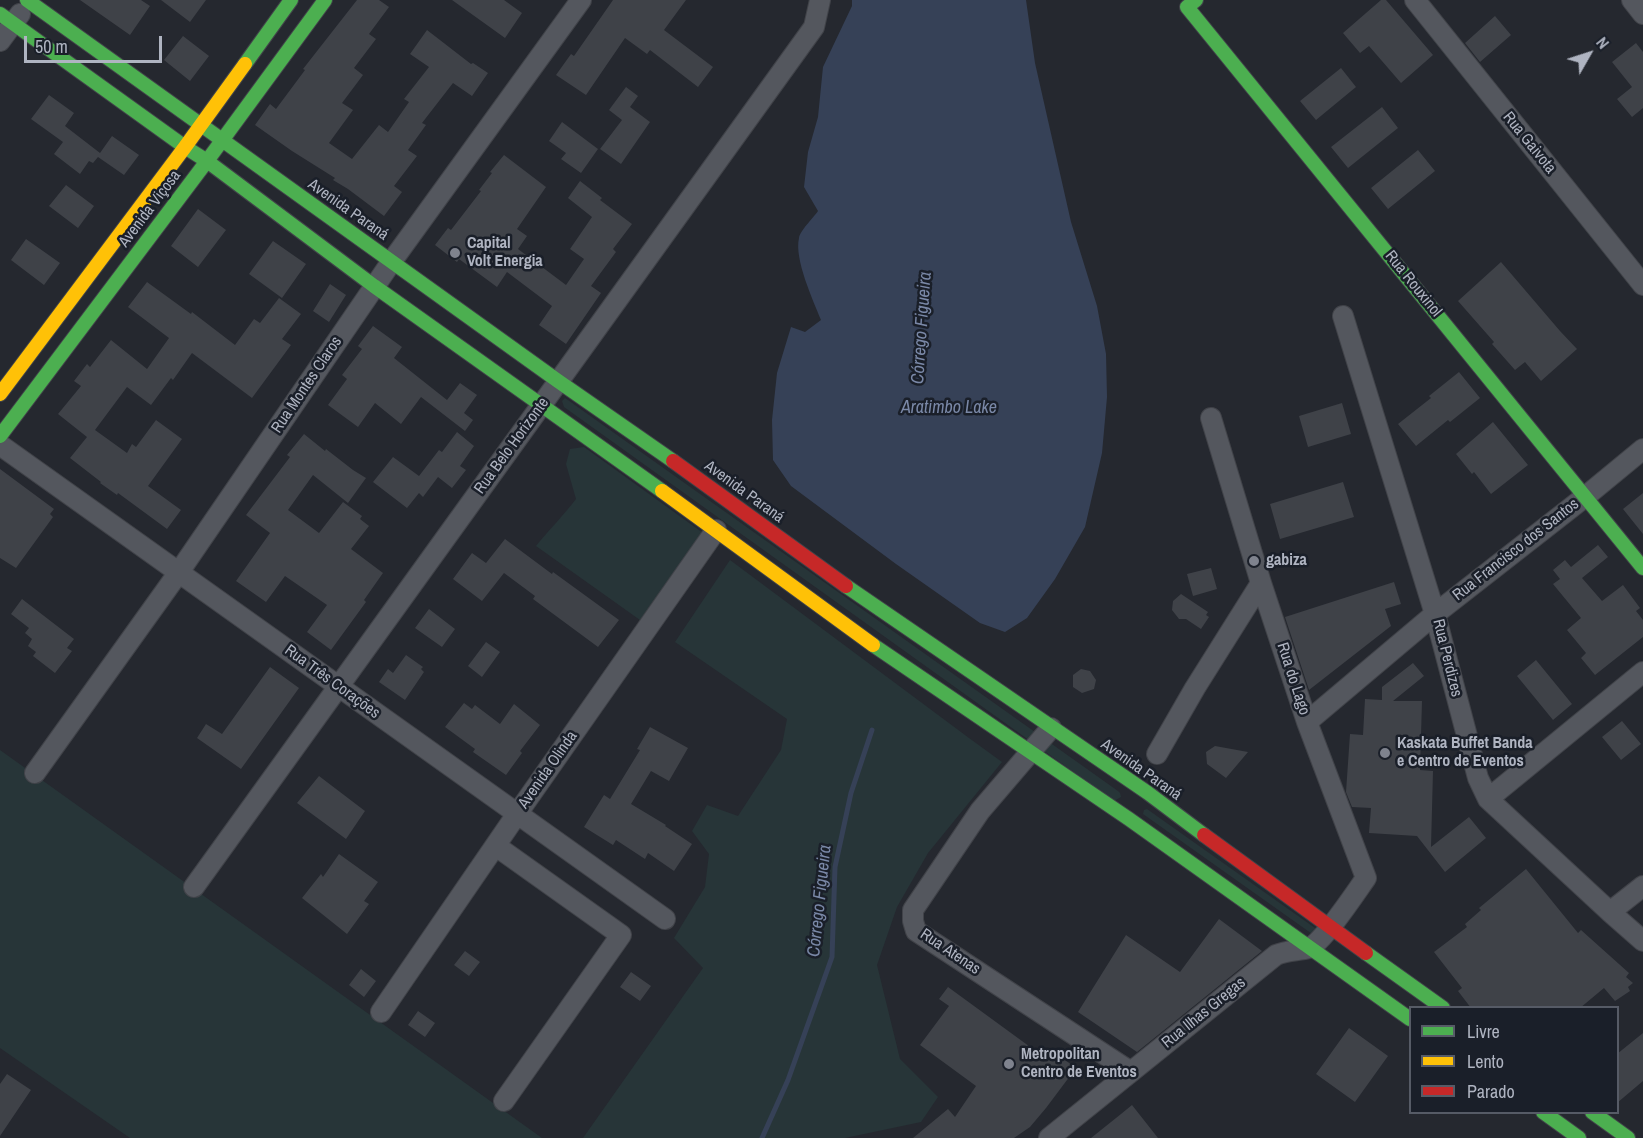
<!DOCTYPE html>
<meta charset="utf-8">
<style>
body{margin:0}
#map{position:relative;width:1643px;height:1138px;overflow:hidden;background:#25282f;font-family:"Archivo Narrow",sans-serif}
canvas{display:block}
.legend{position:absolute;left:1409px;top:1006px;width:210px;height:108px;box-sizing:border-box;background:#1a1f29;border:2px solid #565b66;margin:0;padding:8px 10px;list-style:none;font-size:18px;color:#afb4c1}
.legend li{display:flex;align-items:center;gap:12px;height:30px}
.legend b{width:30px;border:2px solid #565b66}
.north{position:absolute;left:1559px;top:24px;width:60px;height:60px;-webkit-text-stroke:4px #1a1f29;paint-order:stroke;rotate:51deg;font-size:16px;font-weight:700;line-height:24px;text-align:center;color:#afb4c1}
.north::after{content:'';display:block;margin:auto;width:21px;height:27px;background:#afb4c1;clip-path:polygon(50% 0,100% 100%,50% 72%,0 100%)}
.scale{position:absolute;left:24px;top:36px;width:138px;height:27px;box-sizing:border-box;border:3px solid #afb4c1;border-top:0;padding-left:8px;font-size:18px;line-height:21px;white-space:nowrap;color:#afb4c1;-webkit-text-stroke:4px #1a1f29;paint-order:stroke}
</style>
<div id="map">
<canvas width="1643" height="1138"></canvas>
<ul class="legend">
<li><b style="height:8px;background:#4caf50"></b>Livre</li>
<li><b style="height:8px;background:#ffc107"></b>Lento</li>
<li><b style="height:8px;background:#c62828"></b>Parado</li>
</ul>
<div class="north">N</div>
<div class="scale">50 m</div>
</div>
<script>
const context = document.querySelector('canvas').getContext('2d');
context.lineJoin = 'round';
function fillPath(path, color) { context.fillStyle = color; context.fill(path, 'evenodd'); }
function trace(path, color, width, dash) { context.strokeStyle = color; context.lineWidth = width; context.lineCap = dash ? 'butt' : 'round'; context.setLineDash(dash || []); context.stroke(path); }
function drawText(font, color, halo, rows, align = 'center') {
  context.font = font + ' "Archivo Narrow",sans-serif'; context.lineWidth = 5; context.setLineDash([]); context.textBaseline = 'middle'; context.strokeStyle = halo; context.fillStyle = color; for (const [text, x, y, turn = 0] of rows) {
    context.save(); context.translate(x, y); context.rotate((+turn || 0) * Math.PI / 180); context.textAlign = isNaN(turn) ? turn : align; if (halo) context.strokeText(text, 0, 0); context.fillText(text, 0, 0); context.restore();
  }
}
fillPath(new Path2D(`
 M565 398 1118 791 1120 793 1121 797 1114 801 564 407 562 401Z
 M584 447 703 533 640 620 536 546C549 530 563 516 576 499L566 464 570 449Z
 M730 560 969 738 1002 762 928 853 897 907 877 965 900 1059 938 1097 921 1122 845 1138H583L703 968 674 938 705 887 709 854 692 831 707 805 738 816 781 750 787 719 675 642Z
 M0 750 542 1138H130L0 1048Z
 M1147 809 1315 928V936L1143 814 1144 810Z`), '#273538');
fillPath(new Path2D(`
 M852 0H1026L1035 63 1071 222 1097 306 1106 354 1107 397 1102 453 1085 527 1055 579 1027 618 1005 632 980 623 896 564 791 486 773 460 772 420 777 373 791 327 805 332 821 320C813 300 794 259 799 238 800 231 813 218 818 211L804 187 808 152 818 117 823 67 852 6Z`), '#364157');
trace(new Path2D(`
 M762 1138 788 1080 832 957 835 867 851 793 872 730`), '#364157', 5);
fillPath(new Path2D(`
 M80 0H141L150 6 130 35Z
 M161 0H206L190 22Z
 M357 0H379L389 7 369 34 376 39 354 68 363 75 342 103 353 110 329 143 352 159 379 125 388 132 409 102 404 99 429 67 410 54 427 30 471 64 473 63 488 73 472 96 453 83 422 123 426 125 408 150 417 156 394 186 402 192 384 216 348 189 333 180 335 178 292 151 255 125 270 104 276 109 305 70 303 69Z
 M452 0H504L522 13 505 38Z
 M613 0H686L664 30 713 67 698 87 650 50 647 54 625 38 586 95 556 75 571 54 574 56Z
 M1381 0H1386L1433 55 1401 83 1369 46 1360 53 1343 33Z
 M1495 16 1511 35 1480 62 1465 43Z
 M183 36 209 56 190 81 164 60Z
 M1636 43 1643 52V108L1632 117 1617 99 1632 87 1612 62Z
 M1341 68 1356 87 1316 120 1300 101Z
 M626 87 638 96 630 107 650 122 621 164 600 149 622 120 609 110Z
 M49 95 74 113 65 126 100 153 112 136 139 155 124 175 98 157 93 163 89 161 80 174 54 154 63 142 31 119Z
 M1382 107 1398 128 1348 168 1331 147Z
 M562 122 598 149 581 173 561 159 566 153 549 141Z
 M1418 150 1435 171 1388 209 1371 188Z
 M504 155 546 187 517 229 527 236 518 249 566 285 584 259 570 249 592 217 568 198 580 181 602 198 600 200 632 224 613 249 616 252 591 286 601 293 566 344 539 325 552 306 507 272 497 287 459 259 457 262 435 245 448 228 451 230 481 191 479 190 492 173 490 172Z
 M66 185 94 206 78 228 49 206Z
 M198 209 226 230 198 267 171 246Z
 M26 239 60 263 44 285 11 260Z
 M273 241 306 264 282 298 249 274Z
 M1501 262 1560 331 1577 349 1541 381 1525 362 1515 370 1492 344 1494 342 1458 301Z
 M147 282 191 314 192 312 235 345 254 319 260 323 279 298 301 314 282 339 291 345 252 398 192 353 173 380 171 378 151 405 127 387 95 430 127 453 132 444 136 447 156 420 182 439 148 486 181 510 167 529 118 493 117 495 100 483 101 482 70 458 87 437 58 414 81 386 74 381 87 364 90 367 111 340 147 369 169 338 128 307Z
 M330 284 346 295 329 322 313 311Z
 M373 326 402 347 394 358 447 400 460 383 477 395 464 413 473 420 465 431 421 397 401 424 375 403 358 427 328 405 347 379 342 375 362 349 358 346Z
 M1459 372 1480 398 1450 422 1448 420 1416 446 1398 424 1431 398 1429 396Z
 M1342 403 1351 434 1308 447 1299 416Z
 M1493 422 1528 465 1491 494 1474 472 1472 474 1456 454Z
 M457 432 474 446 460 466 466 470 452 488 438 477 423 497 419 493 407 508 373 482 393 457 419 476 439 450 442 452Z
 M304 434 325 451 326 449 353 470 366 478 348 503 313 475 288 510 319 533 343 502 362 516 360 519 369 526 351 549 383 573 364 600 366 602 331 650 307 632 327 605 285 576 266 602 236 581 270 533 246 515 290 457 287 455Z
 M0 469 54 509 50 514 53 517 16 568 0 558Z
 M1343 482 1354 517 1280 539 1270 504Z
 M1643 493V534L1623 509Z
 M505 539 552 574 553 572 619 620 598 647 533 599 535 596 504 573 482 601 453 579 472 553 486 563Z
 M1598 545 1608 557 1582 578 1602 601 1623 585 1640 608 1636 611 1643 620V637L1595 675 1581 658 1586 653 1567 630 1581 618 1553 584 1560 579 1553 570 1565 560 1571 567Z
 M1211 568 1217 589 1193 596 1187 574Z
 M1394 582 1401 604 1385 609 1391 626 1309 690 1285 617Z
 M1181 594 1208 612 1206 615 1209 617 1201 629 1186 619H1179L1172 610 1173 601Z
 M22 599 74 639 67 648 72 651 55 673 33 656 36 652 28 646 32 639 25 633 29 628 11 614Z
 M429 609 455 629 442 647 415 628Z
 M486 642 500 652 482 677 468 666Z
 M406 655 423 667 421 669 424 672 405 700 379 682 388 669 393 673Z
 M1536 660 1572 704 1553 720 1517 676Z
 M1413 663 1424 676 1393 701H1422L1420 770 1433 771 1431 847 1469 817 1486 838 1445 872 1417 836 1369 833 1371 808 1352 807 1346 792 1350 734 1363 735 1365 699 1382 700V687Z
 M270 667 299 688 241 769 197 738 206 724 222 734Z
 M1081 669 1090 671 1096 680 1094 689 1082 693 1073 687V675Z
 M464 703 472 709 475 705 500 724 514 704 540 725 520 751 522 753 506 775 473 752 475 749 445 727Z
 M1622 721 1641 744 1621 760 1602 737Z
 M650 727 688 748 669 781 651 771 631 804 666 825 665 826 692 844 674 871 648 853 645 859 616 840 613 845 584 827 604 795 610 799 640 750 637 749Z
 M1215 746 1248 752 1226 778 1207 764 1206 752Z
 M319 776 365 811 346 839 297 803Z
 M339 854 378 882 364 901 369 904 347 934 302 898 321 874 323 877Z
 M1526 869 1578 933 1581 930 1629 973 1626 977 1633 983 1628 987 1630 991 1615 1001 1604 988 1580 1008H1471L1458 991 1462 988 1434 952 1467 927 1465 924 1481 910 1479 908Z
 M1219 919 1262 951 1137 1052 1078 1012 1126 935 1180 972Z
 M465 951 480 962 469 976 454 965Z
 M361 969 376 981 364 997 349 985Z
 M631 972 651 986 640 1001 620 987Z
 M948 987 1048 1060 1054 1052 1076 1068 1046 1108 1030 1127 1014 1138H913L948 1109 955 1117 976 1086 920 1045 949 1006 939 999Z
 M418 1011 435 1023 425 1037 408 1025Z
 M1349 1028 1388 1056 1355 1102 1316 1074Z
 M1643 1033V1081L1617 1103V1054Z
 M7 1074 31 1090 0 1136V1084Z
 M1132 1105 1158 1138H1091L1121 1114Z`), '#3f4248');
const street = new Path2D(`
 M1415 0 1643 285
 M1632 0 1643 14
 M0 41 20 14
 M1343 316 1435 614 1478 778 1488 799 1610 912 1643 941
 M0 445 665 919
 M1307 722 1435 614 1586 496 1643 449
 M1051 728 980 811 913 910V921L916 931 1131 1072
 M1157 754 1195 688 1261 583
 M35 773 179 572 392 261 581 0
 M1488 799 1643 672
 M496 846 621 935 504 1101
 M194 887 814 27 820 0
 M1610 912 1643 886
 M381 1012 517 814 716 530
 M1049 1138 1276 955C1288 950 1299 951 1309 948 1323 942 1356 892 1366 878L1307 722 1261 583 1211 418`);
const fast = new Path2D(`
 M27 0 558 381 673 461
 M1196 0 1187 7 1643 568
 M0 14 185 147 207 161 374 286 662 491
 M245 64 291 0
 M0 436 207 161 325 0
 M846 586 1148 793 1204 835
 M873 645 1129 819 1410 1019
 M1366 953 1443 1008
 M1543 1112 1579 1138
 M1592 1112 1628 1138`);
const slow = new Path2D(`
 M0 394 185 147 245 64
 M662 491 873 645`);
const jam = new Path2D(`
 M673 461 846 586
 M1204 835 1366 953`);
trace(street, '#414349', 22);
trace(fast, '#414349', 16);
trace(slow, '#414349', 16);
trace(jam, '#414349', 16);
trace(street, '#54575e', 20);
trace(fast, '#4caf50', 14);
trace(slow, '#ffc107', 14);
trace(jam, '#c62828', 14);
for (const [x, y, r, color] of [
 [455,253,6,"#7f838e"],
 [1254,561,6,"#7f838e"],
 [1385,753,6,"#7f838e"],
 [1009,1064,6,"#7f838e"]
]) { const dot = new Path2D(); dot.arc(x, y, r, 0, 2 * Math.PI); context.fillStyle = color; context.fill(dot); trace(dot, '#1a1f29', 2); }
drawText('16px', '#afb4c1', '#1a1f29', [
 ["Rua Gaivota",1529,143,51],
 ["Avenida Viçosa",150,209,-53],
 ["Avenida Paraná",348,210,35],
 ["Rua Rouxinol",1413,284,51],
 ["Rua Montes Claros",307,385,-56],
 ["Rua Belo Horizonte",512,446,-54],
 ["Avenida Paraná",744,492,36],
 ["Rua Francisco dos Santos",1516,550,-38],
 ["Rua Perdizes",1447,658,76],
 ["Rua do Lago",1293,679,72],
 ["Rua Três Corações",332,682,36],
 ["Avenida Olinda",548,770,-55],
 ["Avenida Paraná",1141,770,35],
 ["Rua Atenas",950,952,34],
 ["Rua Ilhas Gregas",1204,1013,-39]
]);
drawText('bold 16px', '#afb4c1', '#1a1f29', [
 ["Capital",467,244],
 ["Volt Energia",467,262],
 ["gabiza",1266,561],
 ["Kaskata Buffet Banda",1397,744],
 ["e Centro de Eventos",1397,762],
 ["Metropolitan",1021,1055],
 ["Centro de Eventos",1021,1073]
], 'left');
drawText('italic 18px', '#7a88a7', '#1a1f29', [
 ["Córrego Figueira",922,328,-86],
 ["Aratimbo Lake",949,408],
 ["Córrego Figueira",820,901,-84]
]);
</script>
